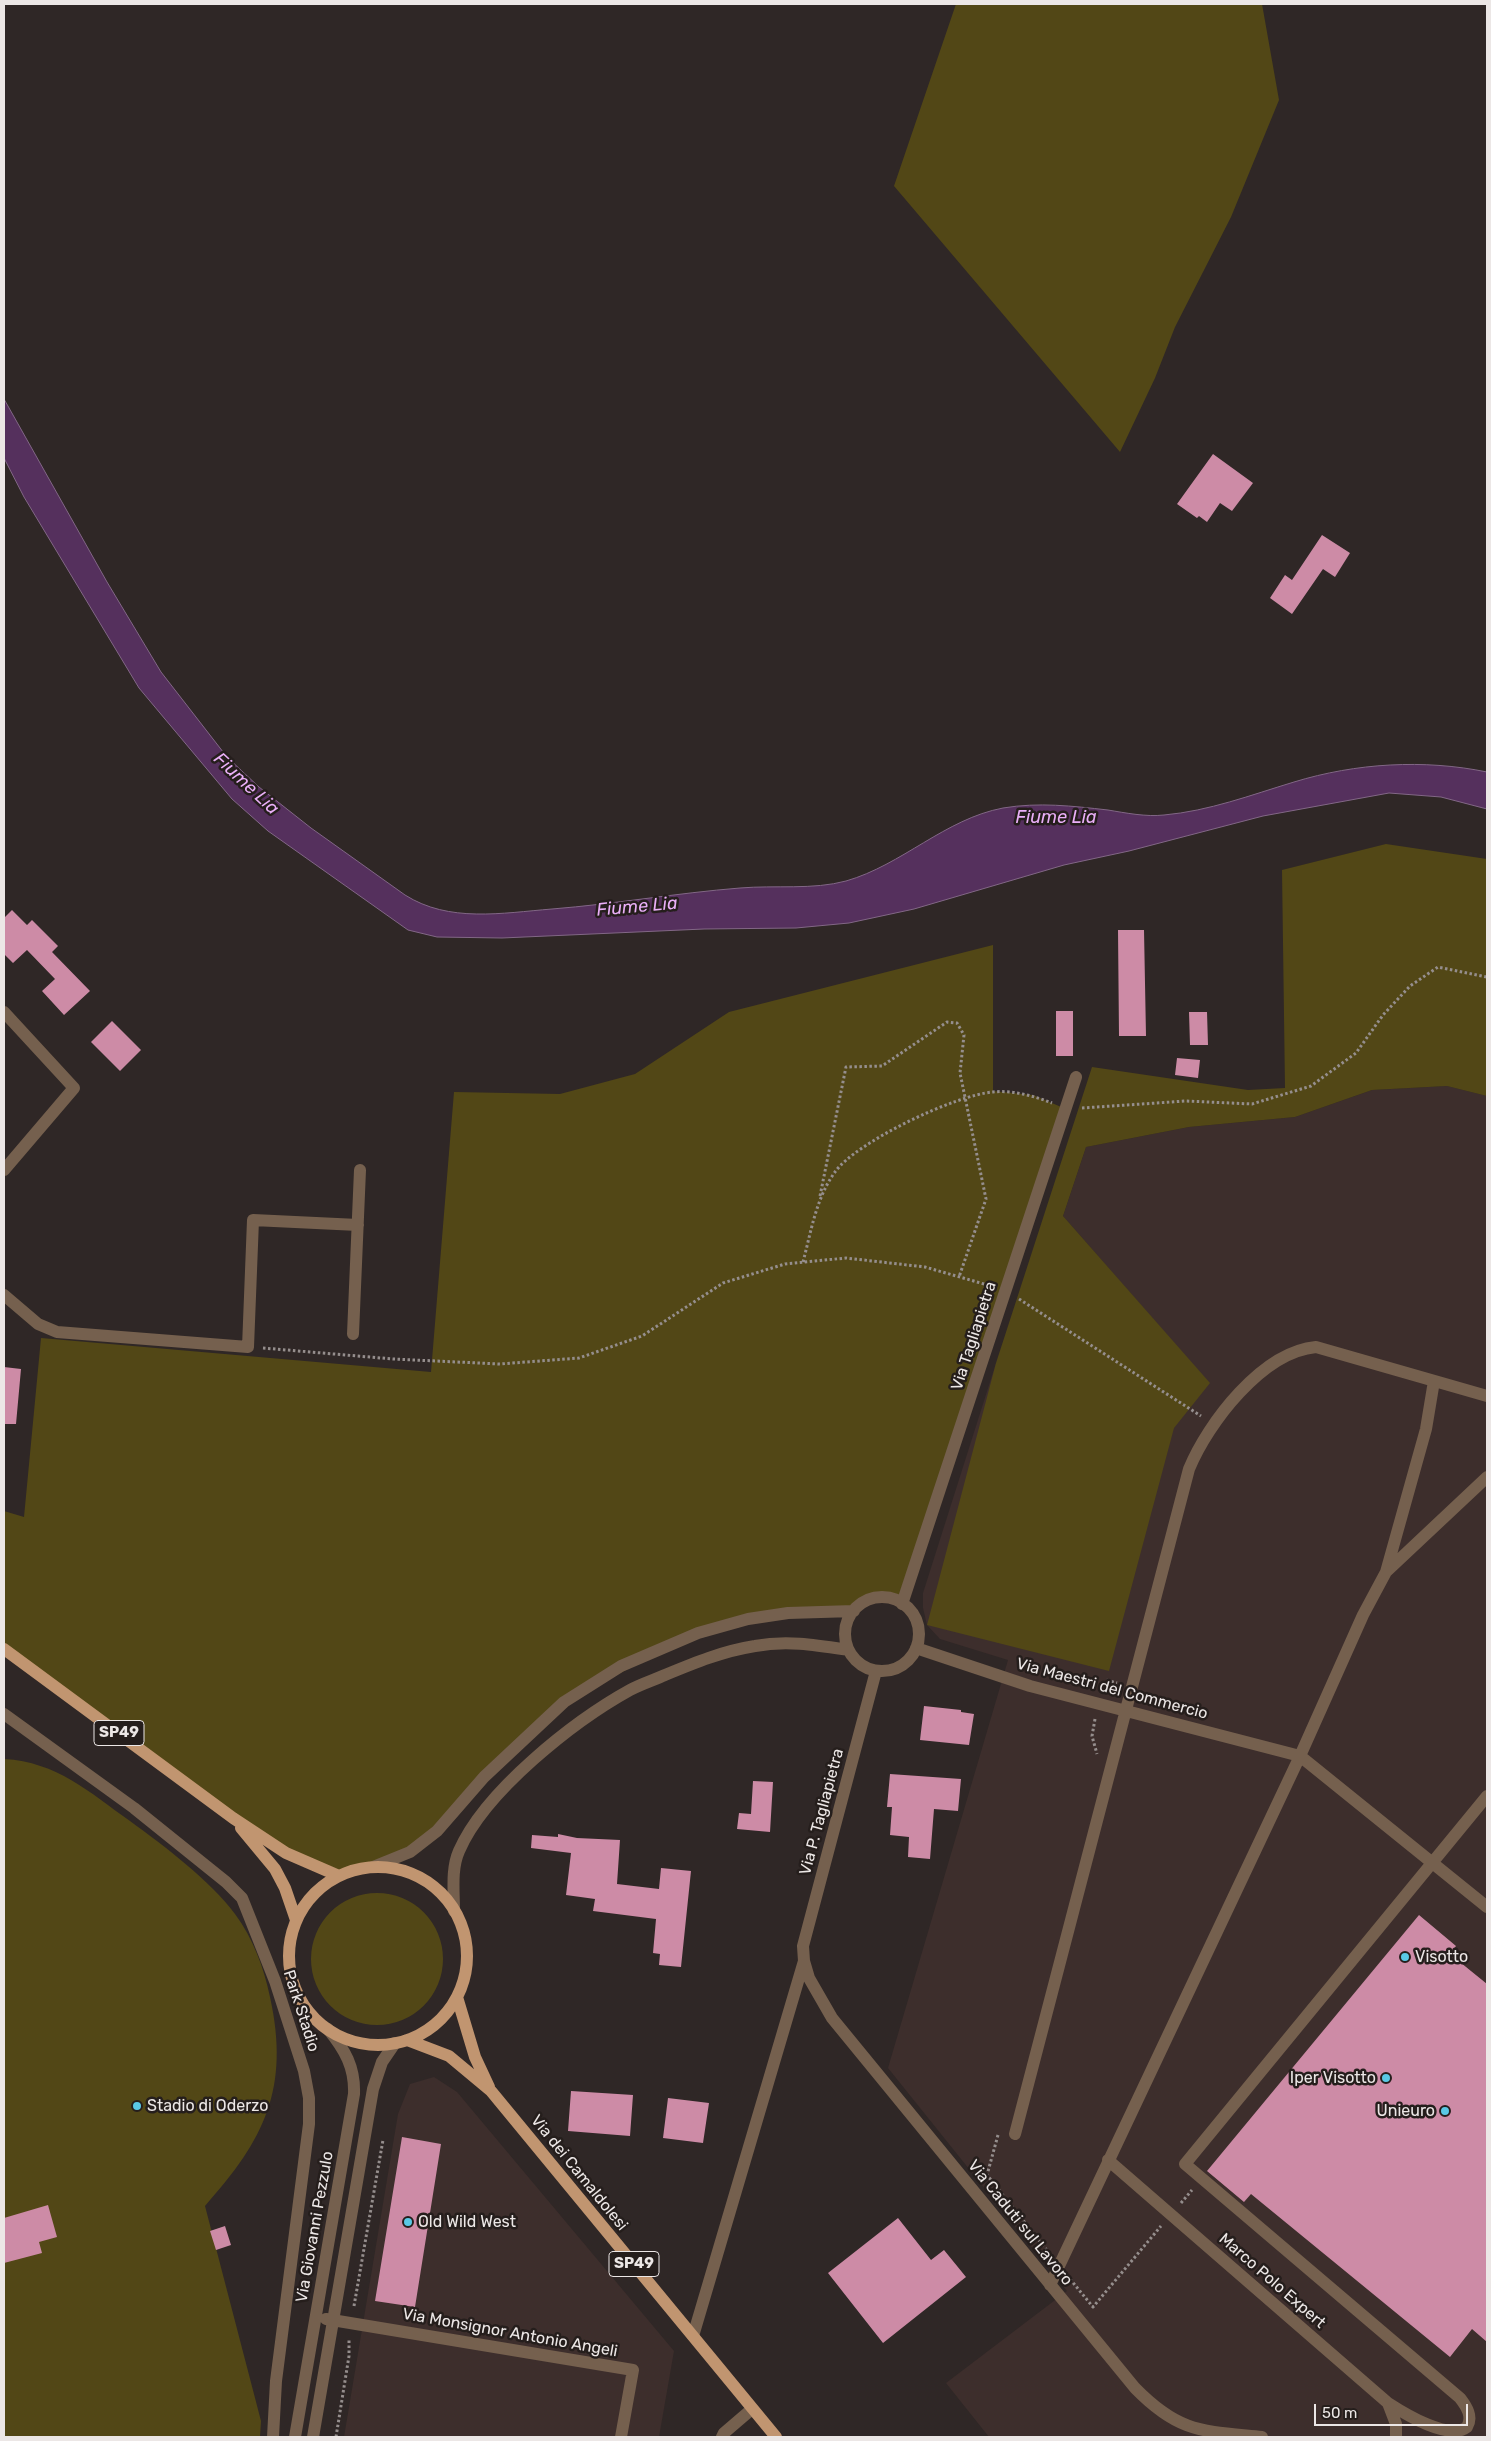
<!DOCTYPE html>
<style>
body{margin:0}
#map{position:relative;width:1491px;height:2441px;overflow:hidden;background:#2f2726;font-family:Rubik,sans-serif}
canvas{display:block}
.frame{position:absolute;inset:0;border:5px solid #ece7e6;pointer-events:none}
.scale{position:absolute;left:1314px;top:2404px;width:154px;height:22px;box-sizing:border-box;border:2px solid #ece7e6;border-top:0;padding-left:6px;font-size:15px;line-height:18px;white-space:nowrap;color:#ece7e6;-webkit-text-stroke:4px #251e1c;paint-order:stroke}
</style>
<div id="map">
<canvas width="1491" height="2441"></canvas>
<div class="frame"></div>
<div class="scale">50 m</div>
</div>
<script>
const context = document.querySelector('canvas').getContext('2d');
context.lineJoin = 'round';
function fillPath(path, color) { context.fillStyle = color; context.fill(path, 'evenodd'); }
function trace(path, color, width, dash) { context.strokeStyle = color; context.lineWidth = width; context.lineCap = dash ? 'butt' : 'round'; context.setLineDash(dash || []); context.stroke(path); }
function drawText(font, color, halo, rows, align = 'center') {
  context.font = font + ' Rubik,sans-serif'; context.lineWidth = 5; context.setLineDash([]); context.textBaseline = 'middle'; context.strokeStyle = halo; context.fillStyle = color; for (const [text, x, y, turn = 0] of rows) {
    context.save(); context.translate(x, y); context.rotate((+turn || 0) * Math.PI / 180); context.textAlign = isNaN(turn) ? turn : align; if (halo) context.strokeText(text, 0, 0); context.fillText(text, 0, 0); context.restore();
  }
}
fillPath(new Path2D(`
 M1447 1086 1487 1096V2437H989L946 2383 1067 2291 888 2068 1008 1660 940 1639 927 1625 923 1608V1593L996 1363 1209 1383 1063 1216 1086 1147 1189 1127 1295 1117 1372 1090Z
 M434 2077 457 2092 674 2351 659 2437H344L398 2114 410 2084Z`), '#3d2e2c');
fillPath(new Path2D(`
 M956 4H1262L1279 100 1231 217 1175 327 1155 378 1120 452 894 186Z
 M1386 844 1487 859V1096L1447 1086 1372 1090 1295 1117 1189 1127 1086 1147 1063 1216 1210 1383 1174 1428 1109 1671 927 1625 996 1363 1092 1067 1248 1090 1285 1088 1282 870Z
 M993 945V1091L1033 1095 1066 1109 897 1601C880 1595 867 1599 854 1611L788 1613 698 1633 564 1702 437 1831 373 1867 356 1870 339 1876 286 1853 43 1677 4 1642V1511L24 1517 41 1338 431 1372 454 1092 560 1094 635 1074 729 1012Z
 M4 1759C57 1762 89 1792 130 1821 163 1845 211 1881 235 1914 253 1938 264 1968 270 1997 290 2088 265 2139 205 2206L261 2421 260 2437H4Z
 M311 1959a66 66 0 1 1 132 0a66 66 0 1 1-132 0Z`), '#524716');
const water = new Path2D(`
 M4 399 107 582 161 672 227 757 259 787 311 828 405 895C449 923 502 913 552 909 615 904 677 893 740 888 775 885 813 890 846 881 902 865 945 819 1003 808 1039 802 1072 806 1108 810 1126 813 1146 817 1164 815 1209 811 1251 795 1294 782 1356 763 1424 759 1487 772V809L1441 797 1389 793 1263 816 1129 851 1064 865 914 909 849 923 796 928 704 929 502 938 437 937 408 930 268 831 232 799 139 688 24 497 4 458Z`);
fillPath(water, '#55305d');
trace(water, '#826786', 1);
fillPath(new Path2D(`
 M1213 454 1253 483 1232 511 1220 503 1207 522 1199 516 1197 518 1177 504Z
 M1322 535 1350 553 1335 577 1323 569 1292 614 1270 598 1285 575 1292 580Z
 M12 910 27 925 32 920 58 946 52 952 90 991 64 1015 42 991 55 979 27 950 13 963 4 954V918Z
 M1118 930H1144L1146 1036H1119Z
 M1056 1011H1073V1056H1056Z
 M1189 1012H1207L1208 1045H1190Z
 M112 1021 141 1050 120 1071 91 1042Z
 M1177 1058 1200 1060 1198 1078 1175 1075Z
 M4 1367 21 1369 16 1424H4Z
 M924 1706 961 1710V1712L974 1714 969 1745 920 1740Z
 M890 1774 961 1779 958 1811 934 1809 930 1859 908 1857 909 1837 890 1835 892 1807H887Z
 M753 1781 773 1782 770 1832 737 1829 739 1813 751 1814Z
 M558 1834 577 1838 620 1840 617 1884 659 1889 661 1868 691 1871 681 1967 659 1965 660 1954 653 1953 656 1919 593 1911 595 1899 566 1895 571 1853 531 1848 532 1835 558 1837Z
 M1419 1915 1456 1946 1450 1954 1487 1984V2342L1472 2329 1450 2357 1251 2194 1244 2202 1207 2171Z
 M571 2091 633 2095 630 2136 568 2131Z
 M668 2098 709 2103 703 2143 663 2138Z
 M402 2137 441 2144 415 2307 375 2301Z
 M48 2205 57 2237 39 2242 42 2253 4 2263V2218Z
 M898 2218 931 2260 944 2250 966 2277 883 2343 828 2273Z
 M225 2226 231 2245 216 2250 210 2231Z`), '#cd8ba6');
trace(new Path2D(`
 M1082 1108 1186 1101 1252 1104 1311 1086 1356 1053 1383 1015 1410 986 1438 967 1487 977
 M820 1196 846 1067 882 1066 947 1022 957 1023 964 1035 960 1073 986 1199 959 1277
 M803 1262C811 1232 816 1198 835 1172 856 1142 955 1095 993 1092 1013 1090 1034 1096 1052 1103
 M1019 1299 1201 1416
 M263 1348 393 1359 500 1364 579 1358 642 1336 723 1283 785 1264 846 1258 925 1267 991 1286
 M1103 1689 1106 1680 1117 1683
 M1095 1719 1092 1736 1097 1754
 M998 2135 987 2175 1049 2253
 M1181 2203 1192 2190
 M1070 2279 1093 2307 1161 2226
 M354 2306 383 2140
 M336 2437 349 2356V2340`), '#958e8d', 3, [2.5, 2.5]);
trace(new Path2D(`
 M4 1012 74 1088 4 1170
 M4 1295 38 1324 57 1332 248 1347 253 1220 358 1225
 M353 1334 360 1170
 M1386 1572 1487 1477
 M845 1634a37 37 0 1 1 74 0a37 37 0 1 1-74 0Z
 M902 1604 1076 1077
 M916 1648 1030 1686 1300 1756 1487 1907
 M4 1714 134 1808 226 1882 242 1898 275 1981 304 2071 309 2098V2124L276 2381 273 2437
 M373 1867 410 1852 437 1831 484 1777 564 1702 621 1666 698 1633 748 1619 788 1613 854 1611
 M454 1911C454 1891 451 1869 459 1851 485 1791 574 1721 630 1690 641 1684 654 1680 665 1675 694 1663 723 1651 755 1646 787 1640 816 1645 848 1650
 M804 1961 809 1978 832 2018 1135 2388C1179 2433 1202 2431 1262 2437
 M1015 2134 1189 1469C1208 1423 1262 1352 1316 1347L1487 1396
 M1108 2160 1388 2403 1396 2424V2437
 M1050 2285 1300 1756 1363 1615 1386 1572 1426 1429 1434 1381
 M326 2319 633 2370 621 2437
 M693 2336 804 1961 803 1946 876 1671
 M1388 2403C1405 2414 1449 2441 1467 2427 1473 2417 1467 2407 1460 2398L1185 2164 1487 1796
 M295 2437 354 2094C355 2067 345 2050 328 2029
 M313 2437 373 2089 382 2062 395 2043
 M722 2437 724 2433 752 2409`), '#75604e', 12);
trace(new Path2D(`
 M4 1649 233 1818 286 1853 339 1876
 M241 1828 275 1869 285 1888 296 1920
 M289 1956a89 89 0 1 1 178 0a89 89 0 1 1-178 0Z
 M457 1997 475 2057 489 2087
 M407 2040 449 2056 491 2091 776 2437`), '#c19570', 12);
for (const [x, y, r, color] of [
 [1405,1957,5,"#59c8e5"],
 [1386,2078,5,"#59c8e5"],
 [137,2106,5,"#59c8e5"],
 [1445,2111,5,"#59c8e5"],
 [408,2222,5,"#59c8e5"]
]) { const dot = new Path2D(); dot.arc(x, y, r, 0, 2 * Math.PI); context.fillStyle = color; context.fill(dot); trace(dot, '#251e1c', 2); }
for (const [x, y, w] of [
 [119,1733,50],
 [634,2264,50]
]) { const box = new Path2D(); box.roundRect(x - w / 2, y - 12.5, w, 25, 4); context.fillStyle = '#251e1c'; context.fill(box); trace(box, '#ece7e6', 1); }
drawText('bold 15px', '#ece7e6', null, [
 ["SP49",119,1733],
 ["SP49",634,2264]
]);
drawText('16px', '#ece7e6', '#251e1c', [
 ["Via Tagliapietra",974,1336,-72],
 ["Via Maestri del Commercio",1112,1689,15],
 ["Via P. Tagliapietra",822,1812,-75],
 ["Park Stadio",301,2011,72],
 ["Via dei Camaldolesi",579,2173,51],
 ["Via Caduti sul Lavoro",1020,2223,51],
 ["Via Giovanni Pezzulo",315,2227,-80],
 ["Marco Polo Expert",1272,2281,41],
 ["Via Monsignor Antonio Angeli",510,2333,10]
]);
drawText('16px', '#ece7e6', '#251e1c', [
 ["Visotto",1415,1957],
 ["Iper Visotto",1376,2078,"right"],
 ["Stadio di Oderzo",147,2106],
 ["Unieuro",1435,2111,"right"],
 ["Old Wild West",418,2222]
], 'left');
drawText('italic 18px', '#eaaff8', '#251e1c', [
 ["Fiume Lia",246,784,43],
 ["Fiume Lia",1056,818],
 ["Fiume Lia",637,907,-5]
]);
</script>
